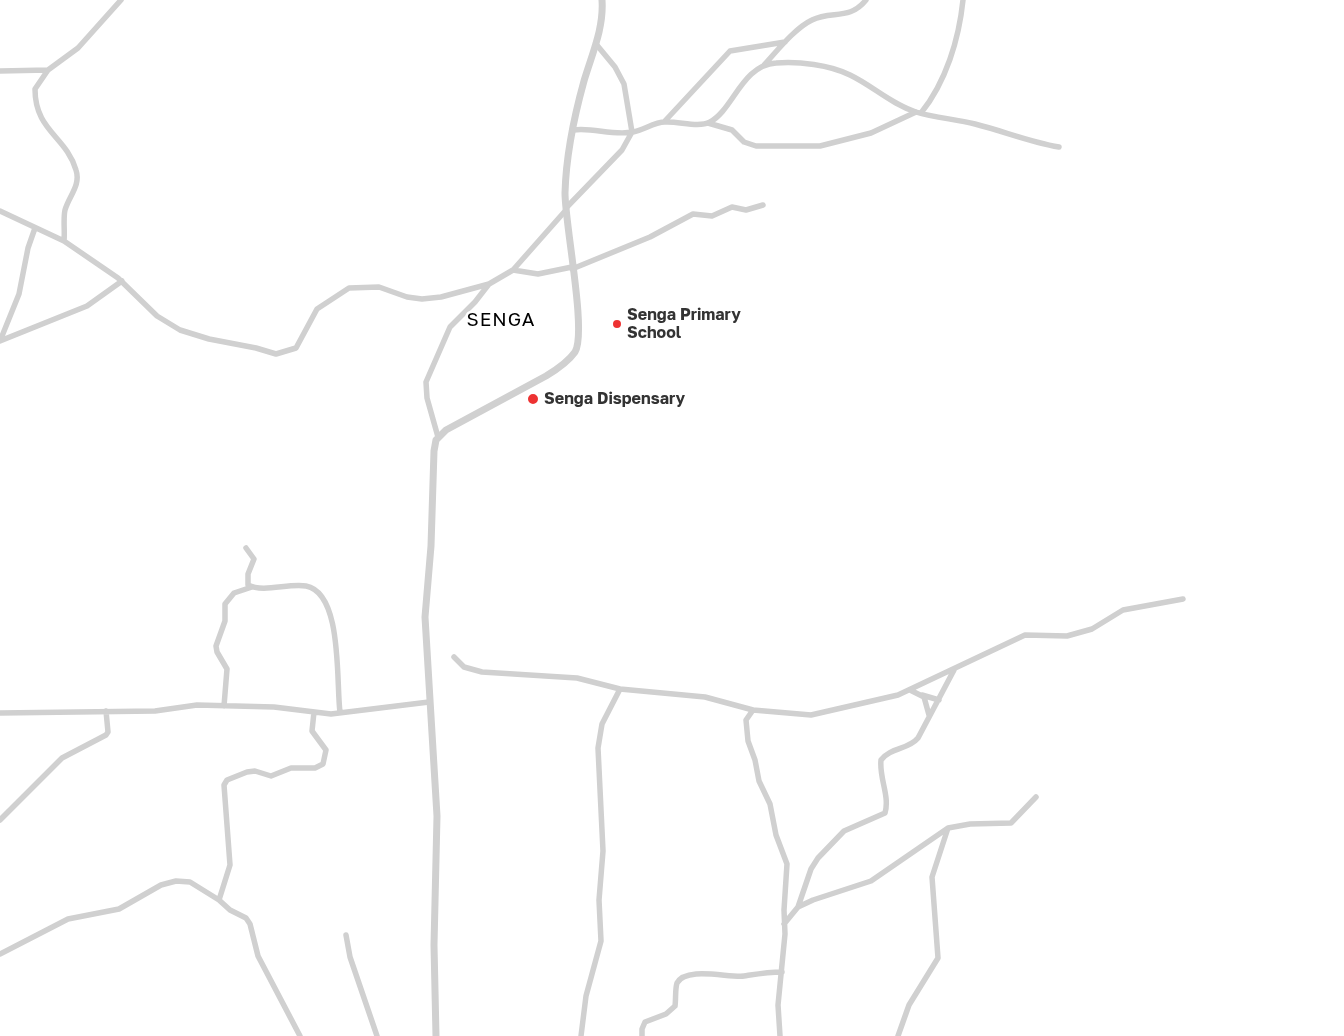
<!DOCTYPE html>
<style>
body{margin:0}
canvas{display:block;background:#fff}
</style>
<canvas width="1344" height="1036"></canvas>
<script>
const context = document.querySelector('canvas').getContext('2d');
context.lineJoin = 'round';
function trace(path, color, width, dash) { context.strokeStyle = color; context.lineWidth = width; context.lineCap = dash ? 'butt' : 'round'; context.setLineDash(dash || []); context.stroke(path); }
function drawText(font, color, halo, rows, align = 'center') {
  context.font = font + ' "Golos Text",sans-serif'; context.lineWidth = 5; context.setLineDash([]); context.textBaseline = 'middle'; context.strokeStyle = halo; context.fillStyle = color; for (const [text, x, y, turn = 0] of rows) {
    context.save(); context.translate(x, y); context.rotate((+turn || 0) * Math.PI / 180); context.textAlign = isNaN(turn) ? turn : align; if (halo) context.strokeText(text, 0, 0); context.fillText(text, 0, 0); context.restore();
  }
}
trace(new Path2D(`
 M764 65C777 51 795 28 812 20 832 10 849 21 866 0
 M0 71 48 70
 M921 113C946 82 959 39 963 0
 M664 122 730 51 785 42
 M708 123 732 130 744 142 756 146H820L871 133 916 112
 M573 130C593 127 612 136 633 132 644 130 654 122 665 122 679 121 698 128 710 122 733 110 742 65 776 63 798 61 830 65 850 75 873 86 891 104 916 112 935 118 956 119 975 124 1003 131 1030 142 1059 147
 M566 208 622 150 632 132 624 84 615 67 596 44
 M0 211 64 241 118 278 157 316 180 330 209 339 256 348 276 354 296 348 317 309 349 288 379 287 407 297 422 299 441 297 489 284 513 270 566 210
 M64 241C65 231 63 219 65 210 69 196 81 185 76 170 66 136 35 131 35 89L48 70 78 48 121 0
 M572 269 650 237 693 214 712 216 732 207 746 210 763 205
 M513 270 538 274 572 267
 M0 341 87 306 122 281
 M0 341 19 294 28 248 35 228
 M438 437 427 398 426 382 450 327 475 302 489 284
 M246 548 254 559 248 574V585C264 593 288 583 306 586 343 593 336 683 340 712
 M454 657 464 667 482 672 577 678 620 689 705 697 753 710 811 715 898 695 1025 635 1067 636 1092 629 1123 610 1183 599
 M910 690 924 697 929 715
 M922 695 939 700
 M224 706 227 669 217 652 216 646 225 621V604L234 593 252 587
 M753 710 746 720 748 741 755 760 759 781 770 804 776 835 787 864 784 910 785 934 778 1005 780 1036
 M0 713 155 711 197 705 274 707 331 714 429 702
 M0 820 62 758 106 735 108 732 106 711
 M798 907 811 869 818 858 844 831 885 813C890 796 879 778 881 760 891 747 908 750 918 738L954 670
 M784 924 798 907 813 900 871 881 948 828 970 824 1011 823 1036 797
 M346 935 350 957 377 1036
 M0 954 68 919 119 909 161 885 176 881 190 882 219 900
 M300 1036 258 956 250 924 246 918 230 910 219 900 230 865 224 785 227 780 247 772 255 771 271 776 291 768H315L323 764 326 750 312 731 314 712
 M581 1036 586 996 601 941 599 900 603 851 598 748 602 724 620 689
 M642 1036V1029L645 1022 666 1014 675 1006C676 999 675 989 677 983 686 966 729 978 744 976 757 974 768 972 782 972
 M898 1036 909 1005 938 958 932 877 948 828`), '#d0d0d0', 5.5);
trace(new Path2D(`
 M436 1036 434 945 437 816 425 617 431 546 434 451 436 440 446 430 546 376C556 370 568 362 575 352 587 332 565 225 565 193 566 156 574 117 584 81 592 54 604 28 602 0`), '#d0d0d0', 7);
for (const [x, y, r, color] of [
 [617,324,5,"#ed3232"],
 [533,399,6,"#ed3232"]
]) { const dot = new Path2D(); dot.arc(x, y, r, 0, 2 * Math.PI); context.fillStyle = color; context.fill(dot); trace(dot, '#fff', 2); }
drawText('bold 16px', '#333', '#fff', [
 ["Senga Primary",627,315],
 ["School",627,333],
 ["Senga Dispensary",544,399]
], 'left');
context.letterSpacing = '1px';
drawText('19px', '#000', '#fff', [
 ["SENGA",501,320]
]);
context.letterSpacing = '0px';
</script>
